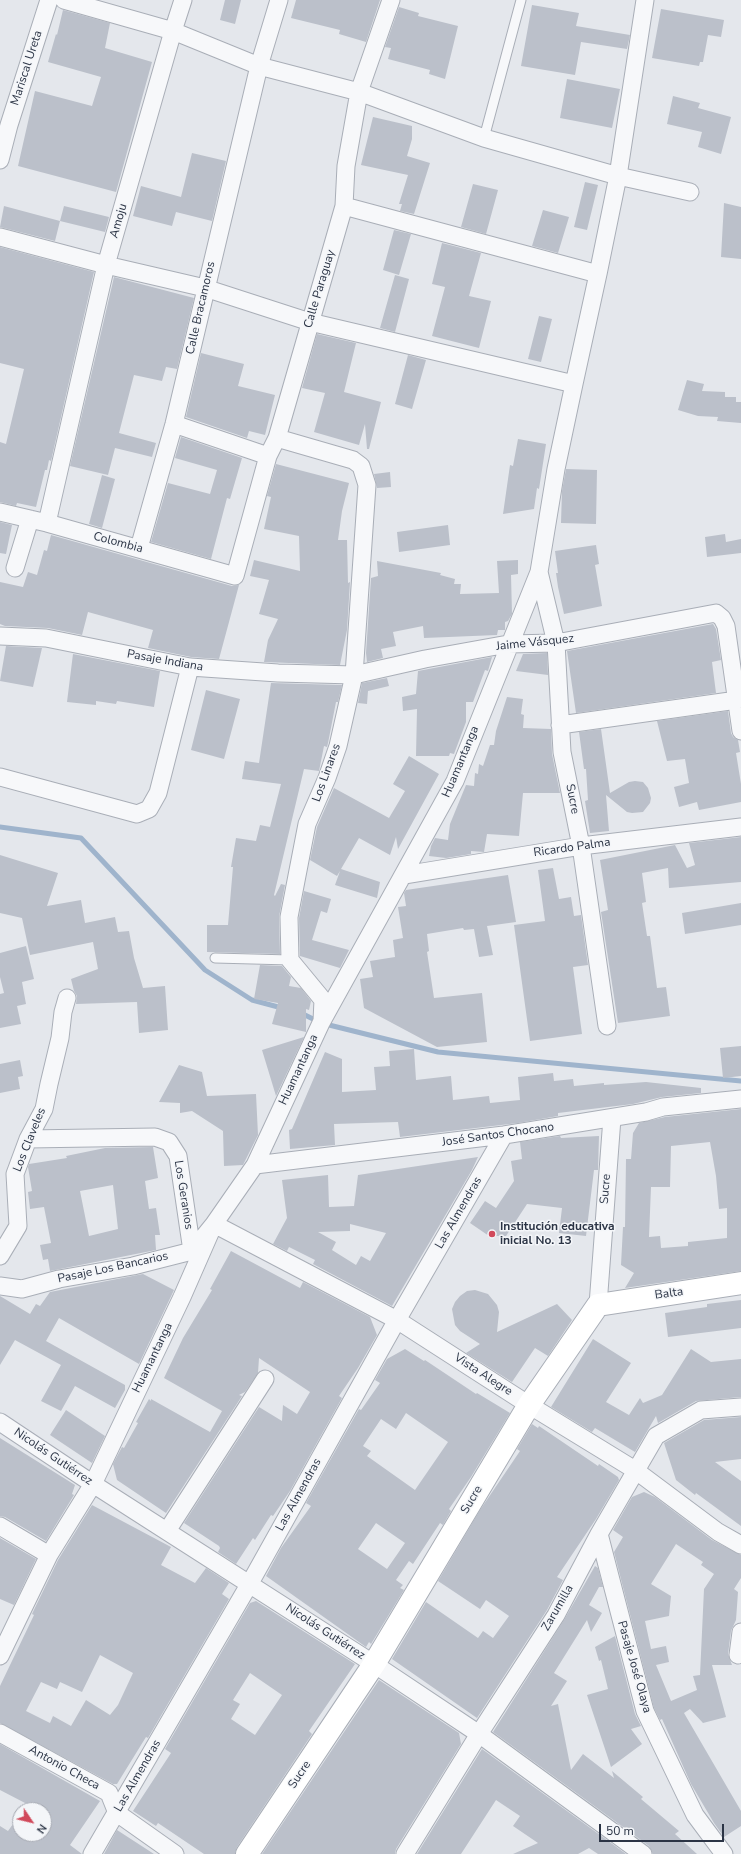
<!DOCTYPE html>
<meta charset="utf-8">
<style>
body{margin:0}
#map{position:relative;width:741px;height:1854px;overflow:hidden;background:#e4e7ec;font-family:"Nunito Sans",sans-serif}
canvas{display:block}
.north{position:absolute;left:12px;top:1802px;width:40px;height:40px;box-sizing:border-box;background:#f4f6f9;border:1px solid #a4a8b1;border-radius:50%;rotate:125deg;font-size:11px;font-weight:700;line-height:16px;text-align:center;color:#2b3445}
.north::after{content:'';display:block;margin:auto;width:14px;height:18px;background:#d1495b;clip-path:polygon(50% 0,100% 100%,50% 72%,0 100%)}
.scale{position:absolute;left:599px;top:1824px;width:125px;height:18px;box-sizing:border-box;border:2px solid #2b3445;border-top:0;padding-left:5px;font-size:12px;line-height:14px;white-space:nowrap;color:#2b3445;-webkit-text-stroke:3px #f4f6f9;paint-order:stroke}
</style>
<div id="map">
<canvas width="741" height="1854"></canvas>
<div class="north">N</div>
<div class="scale">50 m</div>
</div>
<script>
const context = document.querySelector('canvas').getContext('2d');
context.lineJoin = 'round';
function trace(path, color, width, dash) { context.strokeStyle = color; context.lineWidth = width; context.lineCap = dash ? 'butt' : 'round'; context.setLineDash(dash || []); context.stroke(path); }
function fillPath(path, color) { context.fillStyle = color; context.fill(path, 'evenodd'); }
function drawText(font, color, halo, rows, align = 'center') {
  context.font = font + ' "Nunito Sans",sans-serif'; context.lineWidth = 3; context.setLineDash([]); context.textBaseline = 'middle'; context.strokeStyle = halo; context.fillStyle = color; for (const [text, x, y, turn = 0] of rows) {
    context.save(); context.translate(x, y); context.rotate((+turn || 0) * Math.PI / 180); context.textAlign = isNaN(turn) ? turn : align; if (halo) context.strokeText(text, 0, 0); context.fillText(text, 0, 0); context.restore();
  }
}
trace(new Path2D(`
 M0 827 81 838 205 970 252 1000 282 1008
 M301 1013 321 1023 438 1052 741 1081`), '#9fb4cc', 5);
fillPath(new Path2D(`
 M225 0H241L235 24 220 20Z
 M296 0H380L366 42 339 34 340 30 291 18Z
 M532 5 579 13 576 26 630 35 627 49 581 42 575 75 521 66Z
 M399 7 419 13 418 16 458 26 445 79 429 74 430 70 388 59 391 48 385 47Z
 M661 9 724 20 721 37 708 35 703 62H700L699 66 652 58Z
 M63 10 110 23 105 48 152 62 116 192 18 166 35 91 92 106 101 77 48 62 56 34 57 35Z
 M567 79 620 89 612 128 560 118Z
 M673 96 700 103 698 108 731 117 721 154 698 147 702 132 667 124Z
 M373 117 412 126V139L407 156 430 163 414 214 400 211 402 204H399L408 175 361 165Z
 M192 153 226 161 212 221 176 212 172 226 133 216 141 186 181 197Z
 M585 182 598 185 587 230 574 227Z
 M473 184 498 190 486 234 461 227Z
 M724 203 741 207V259L721 257Z
 M4 206 60 221 55 241 0 227Z
 M64 206 109 217 105 232 60 221Z
 M543 210 569 217 558 253 532 246Z
 M394 230 411 234 399 275 383 270Z
 M442 243 481 253 469 296 491 301 479 348 432 336 445 287 432 284Z
 M0 247 94 272 51 461 49 460 47 470H45L36 507 17 503 16 506 0 502V442L6 444 24 369 0 363Z
 M395 275 409 279 395 332 380 328Z
 M114 277 194 298 177 369 166 367 162 381 134 375 119 433 156 443 152 457 115 448 108 475 70 466Z
 M539 316 552 319 541 362 528 359Z
 M317 334 356 343 344 392 381 402 369 449H367L365 424 359 445 314 432 325 393 302 388Z
 M201 353 244 364 238 386 275 395 265 435 249 431 247 438 186 417Z
 M408 355 426 360 412 409 395 404Z
 M687 380 704 384 702 391 725 392V397H736V402H741V423L717 421 718 417 698 416 678 410Z
 M181 437 242 458 230 499 227 498 211 559 151 542 168 483 210 494 217 470 175 458Z
 M518 439 546 444 539 489 537 488 534 509 503 514 510 465 513 466Z
 M276 464 349 483 342 511 338 540H347L348 583 350 582 347 630 340 665 264 662 268 640 278 619 259 614 269 580 250 576 254 560 300 571 299 536 264 529 271 497 267 496Z
 M566 469 597 470 596 524 561 523 562 491Z
 M390 472 391 487 377 488 374 474Z
 M102 475 115 479 102 528 89 524Z
 M0 522 12 525 6 554 0 553Z
 M448 525 450 545 399 552 397 532Z
 M725 534 726 542 741 539V553L707 557 705 537Z
 M51 535 232 586 239 585 219 659 191 657 148 648 153 630 88 612 82 635 48 628 5 626 0 624V582L23 587 28 572 37 575 44 550 47 551Z
 M596 545 599 564 595 565 602 606 564 614 558 587 556 573H558L555 551Z
 M518 560V574L511 575 512 614 508 621 505 622V630H498L497 635 424 638 423 626 393 632 396 646 381 649 383 658 367 662 366 653 371 578 378 576 377 561 441 573 440 575 455 579 454 584H461L460 594 499 593 497 561Z
 M713 624 716 629 721 660 712 662 716 693 576 713 567 651Z
 M6 646 42 648 33 687 0 681Z
 M547 653 548 675 516 671 523 654Z
 M73 654 160 671 154 707 117 701 116 704 96 701V705L67 702Z
 M492 657 488 671 485 670 473 702H466V722L454 754 450 753 449 756H416L417 709 403 711 402 697 416 694 418 671Z
 M387 678 389 686 368 691 367 704 358 703 362 683Z
 M271 683 342 685 338 702H336L328 743 327 747 324 746 319 771 304 769 274 895 275 896 281 884 285 885 279 917 280 954 207 952V925H228L233 867H231L236 838 256 841 260 825 270 827 281 784 242 779 245 761 259 763Z
 M206 690 240 699 224 759 191 750Z
 M507 697 523 699 521 714 524 715 523 728 551 729 552 754 560 793H523L519 836 487 834 484 852 471 851V854L446 858 429 856 431 846 435 838 448 840 450 824 466 785 474 786 475 773 478 774 479 764 483 766 490 745H494L496 731Z
 M728 711 731 733 733 737 738 740 740 752 736 753 741 784V802L699 810 697 802 679 807 674 787 689 783 685 759 667 761 657 721Z
 M601 729 610 793 629 782 635 781 643 782 648 788 651 798 650 803 643 812 632 813 627 812 606 795 609 831 590 833 585 801 588 800 586 769H584L579 732Z
 M409 756 439 774 398 849 396 837 390 855 359 838 341 869 380 882 377 898 335 885 340 871 337 876 310 860 317 827 334 788 389 818 405 791 393 784Z
 M741 837V882L669 888 668 868 642 873 646 902 642 903 647 936H650L657 988 666 987 670 1016 618 1023 601 912 608 910 600 860 675 845 687 868 695 865 689 843Z
 M0 855 58 873 47 906 81 900 85 923 115 917 118 932 129 931 134 958 143 988 165 986 168 1030 139 1033 137 1002 76 1004 77 996 74 991 71 979 98 969 93 942 30 955 22 918 0 913Z
 M553 868 559 899 571 897 574 916 581 915 588 965 573 967 582 1034 530 1041 514 925 545 921 538 870Z
 M508 875 516 922 487 926 493 955 479 957 474 929 464 930 463 928 427 934 429 951 427 952 434 998 482 993 487 1042 437 1047 364 1008 360 979 373 977 370 961 395 957 393 940 403 938 398 907 406 906 404 893 406 890Z
 M304 891 331 899 327 913 321 911 312 940 349 950 340 968 300 956 299 918Z
 M741 903V925L685 934 682 913Z
 M26 946 34 979 22 982 26 1004 17 1006 21 1024 0 1028V994L4 993 0 977V953Z
 M260 965 282 966 291 977 289 986 301 988 311 1001 309 1010 306 1009V1032L272 1024 278 1003 254 999Z
 M304 1037 276 1096 262 1050Z
 M741 1046V1076L723 1078 720 1048Z
 M414 1049 416 1080 451 1076 453 1100 489 1096 490 1103 520 1100 518 1077 553 1073 554 1081 573 1079 574 1086 604 1083V1085L646 1082 701 1088V1093L662 1097 633 1104 558 1113V1116L518 1123 400 1137 398 1122 334 1124 335 1145 290 1149 289 1130 292 1129 325 1052 342 1059V1092L376 1090 374 1067 390 1066 389 1051Z
 M20 1060 23 1076 18 1077 20 1089 0 1093V1064Z
 M179 1065 202 1072 207 1096 256 1094 258 1135 243 1165 224 1166 223 1131 192 1111 180 1113V1103L159 1102Z
 M741 1109V1271L625 1288 634 1273 621 1265 623 1227H625L626 1159H631L633 1133 639 1123 665 1117ZM710 1142 716 1176 719 1209 727 1208V1238L688 1242V1246L661 1248 660 1236 649 1237 651 1187H670L671 1146Z
 M560 1136 561 1138 599 1136 598 1170H594L586 1236 559 1233 562 1208 527 1204 506 1236H489L470 1223 485 1201 496 1208 514 1181 511 1161 522 1159 520 1142Z
 M153 1147 158 1178 145 1181 149 1209 156 1208 160 1235H155L156 1250 50 1271 48 1259 43 1260 40 1245 51 1243 44 1207 30 1209 28 1192 32 1191 28 1167 29 1164 67 1158 66 1156 105 1148ZM113 1185 118 1229 89 1236 80 1191Z
 M478 1157 472 1170 392 1306 313 1264 315 1260 289 1247 287 1251 273 1244 287 1218 282 1180 328 1175 329 1207 354 1206 358 1175ZM350 1224 386 1233 370 1261 361 1256 356 1265 332 1250 336 1242 318 1232 350 1231Z
 M231 1251 300 1288 303 1282 370 1317 377 1335 358 1368 339 1396 342 1398 290 1491 273 1516 271 1515 255 1540 253 1538 236 1564 218 1552 220 1548 219 1546 184 1523 259 1407 282 1421 283 1405 297 1414 310 1392 259 1358 258 1373 245 1392 239 1395 242 1396 166 1513 117 1480 113 1464 122 1447 124 1448 138 1423 136 1422 149 1399 151 1401V1399L210 1432 222 1411 164 1378 183 1338 212 1290 210 1289Z
 M143 1274 174 1290 139 1364 59 1318 46 1341 125 1385V1390L115 1408 75 1386 61 1411 41 1401 61 1365 15 1340 0 1365V1296L30 1314 36 1304 40 1306 50 1292Z
 M475 1290 488 1294 497 1305 499 1312 497 1332 557 1304 572 1320 548 1356 535 1348 512 1382 466 1353 480 1344 460 1331 455 1325 452 1309 455 1302 460 1296 467 1291Z
 M741 1300V1328L668 1337 665 1313 707 1307V1304Z
 M593 1339 631 1363 606 1402 629 1415 640 1398 643 1403 662 1395 691 1349 711 1362 741 1359V1397L696 1401 658 1423 656 1416 635 1452 595 1428 592 1432 551 1407Z
 M405 1349 424 1361 425 1360 476 1394 477 1393 510 1413 471 1477 449 1509 451 1511 443 1525 440 1523 413 1564 409 1561 396 1580 403 1585 400 1588 404 1590 371 1644 369 1642 366 1647 266 1576 281 1548 311 1506 306 1503 359 1409 361 1410 380 1383 375 1380 387 1359ZM406 1413 448 1442 415 1490 367 1456 371 1451 363 1446 381 1419 396 1429ZM376 1523 405 1543 387 1569 358 1549Z
 M66 1410 105 1436 92 1463 50 1435Z
 M741 1417V1459L715 1462 741 1481V1526L696 1493 695 1495 676 1480 664 1443 704 1420Z
 M532 1424 538 1428 539 1426 598 1466 599 1464 618 1477 619 1480 596 1519 557 1577 563 1580 547 1610 477 1718 392 1659 426 1602 478 1638 483 1631 493 1638 509 1616 486 1600 480 1609 438 1581 480 1510 520 1451 517 1449Z
 M0 1438 75 1485 72 1494 74 1495 46 1541 5 1517 0 1516Z
 M644 1492 655 1497 712 1540 741 1555V1578L734 1589 738 1592 736 1620 731 1631 728 1654 732 1665H712L726 1717 703 1723 690 1709 684 1713 741 1811V1826L724 1837 714 1823 691 1784 662 1719 660 1720 654 1708 614 1552 623 1537 613 1530 632 1497ZM676 1544 703 1562 701 1565 714 1574 704 1589 700 1675 693 1676 697 1690 671 1701 656 1665 669 1662 666 1646 651 1649 645 1621 669 1616 671 1596 651 1584Z
 M92 1505 171 1547 161 1565 195 1583 206 1568 229 1583 222 1594 229 1599 148 1738 146 1737 117 1784H113L0 1723V1686L34 1615 32 1614 58 1560ZM100 1655 133 1673 118 1705 110 1715 86 1700 71 1726 53 1716 50 1723 26 1711 41 1682 57 1689 60 1682 82 1692Z
 M0 1538 36 1559 14 1605 0 1599Z
 M595 1566 598 1568 603 1587H599L589 1605 602 1613 591 1632 587 1620 554 1673 567 1681 551 1706 558 1704 571 1770 583 1754 614 1778 612 1771 643 1797 641 1799 679 1831 675 1834 697 1854H653L649 1846 493 1732 564 1620Z
 M256 1601 355 1664 309 1731 312 1734 237 1847 235 1854H204L158 1823 156 1826 133 1811 171 1753 165 1749 250 1603ZM250 1673 282 1695 255 1735 231 1719 240 1704 233 1700Z
 M615 1636 635 1714 641 1726 631 1729 642 1744 611 1767 587 1695 608 1689 601 1660 599 1661 595 1647Z
 M379 1680 459 1733 461 1744 396 1849 395 1854H262Z
 M0 1744 100 1801 70 1845 82 1854H0V1826L8 1831 20 1814V1834H44V1810H23L27 1804 0 1790Z
 M482 1749 626 1854H598L589 1848 578 1854H513L538 1843 513 1826 520 1816 496 1800 461 1854H417Z
 M117 1830 154 1854H104Z`), '#bbc0ca');
const lane = new Path2D(`
 M484 138 521 0
 M215 958 290 960`);
const street = new Path2D(`
 M279 0 259 66 359 92 484 138 618 176 598 274
 M645 0 618 176 690 192
 M0 160 9 125 49 0
 M344 206 598 274 574 384
 M0 237 106 265 205 288 310 322 574 384 556 469 539 572 455 781 321 1023 255 1165 214 1224 182 1297 93 1484 49 1555 0 1656
 M174 424 268 456
 M277 438 353 460 361 466 367 485 354 675 338 746 327 778 307 824 289 917 290 960 323 1000 322 1021
 M0 512 47 523 235 576 268 456 277 438 344 206 346 166 359 92 391 0
 M47 523 106 265 173 31 64 0
 M139 548 174 424 259 66 173 31 183 0
 M15 568 30 519
 M539 572 556 643 562 752 581 846 607 1026
 M0 636 46 638 190 667 278 673 354 675 425 659 508 644 556 643 716 613 722 618 726 626 741 731
 M560 725 737 700
 M0 777 137 814 149 809 158 793 190 667
 M404 875 581 846 741 827
 M28 1139 155 1137 169 1142 178 1156 192 1251
 M255 1165 504 1135 646 1112 663 1107 741 1099
 M0 1256 18 1226 15 1174 28 1139 44 1109 49 1084 60 1038 63 1012 67 998
 M0 1286 22 1289 59 1279 133 1266 192 1251 214 1224 397 1320 529 1405 635 1470 718 1532 741 1545
 M598 1305 612 1118
 M0 1422 93 1484 374 1664 479 1734 643 1854
 M0 1526 49 1555
 M167 1531 265 1379
 M599 1534 645 1711 695 1815 724 1854
 M738 1655 741 1632
 M0 1733 109 1793 117 1813 175 1854
 M92 1854 250 1583 397 1320 504 1135
 M405 1854 479 1734 556 1615 599 1534 656 1436 701 1410 741 1407`);
const secondary = new Path2D(`
 M247 1854 374 1664 529 1405 598 1305 741 1283`);
trace(lane, '#a9aeb7', 11);
trace(street, '#a9aeb7', 19);
trace(secondary, '#a9aeb7', 24);
trace(lane, '#f7f8fa', 9);
trace(street, '#f7f8fa', 17);
trace(secondary, '#fff', 22);
for (const [x, y, r, color] of [
 [492,1234,4,"#d1495b"]
]) { const dot = new Path2D(); dot.arc(x, y, r, 0, 2 * Math.PI); context.fillStyle = color; context.fill(dot); trace(dot, '#f4f6f9', 1.5); }
drawText('12px', '#2b3445', '#f4f6f9', [
 ["Mariscal Ureta",27,68,-72],
 ["Amoju",119,221,-74],
 ["Calle Paraguay",320,289,-73],
 ["Calle Bracamoros",201,308,-77],
 ["Colombia",118,543,15],
 ["Jaime Vásquez",535,643,-6],
 ["Pasaje Indiana",165,661,10],
 ["Huamantanga",461,762,-67],
 ["Los Linares",327,773,-70],
 ["Sucre",572,799,79],
 ["Ricardo Palma",572,848,-8],
 ["Huamantanga",299,1070,-65],
 ["José Santos Chocano",498,1135,-8],
 ["Los Claveles",30,1140,-68],
 ["Sucre",606,1189,-86],
 ["Los Geranios",183,1195,81],
 ["Las Almendras",459,1213,-60],
 ["Pasaje Los Bancarios",113,1268,-12],
 ["Balta",669,1294,-8],
 ["Huamantanga",153,1358,-64],
 ["Vista Alegre",483,1375,33],
 ["Nicolás Gutiérrez",53,1457,34],
 ["Las Almendras",299,1495,-61],
 ["Sucre",472,1500,-59],
 ["Zarumilla",558,1608,-60],
 ["Nicolás Gutiérrez",325,1632,33],
 ["Pasaje José Olaya",634,1667,74],
 ["Antonio Checa",64,1768,29],
 ["Sucre",300,1775,-56],
 ["Las Almendras",138,1776,-60]
]);
drawText('bold 12px', '#2b3445', '#f4f6f9', [
 ["Institución educativa",500,1227],
 ["inicial No. 13",500,1241]
], 'left');
</script>
